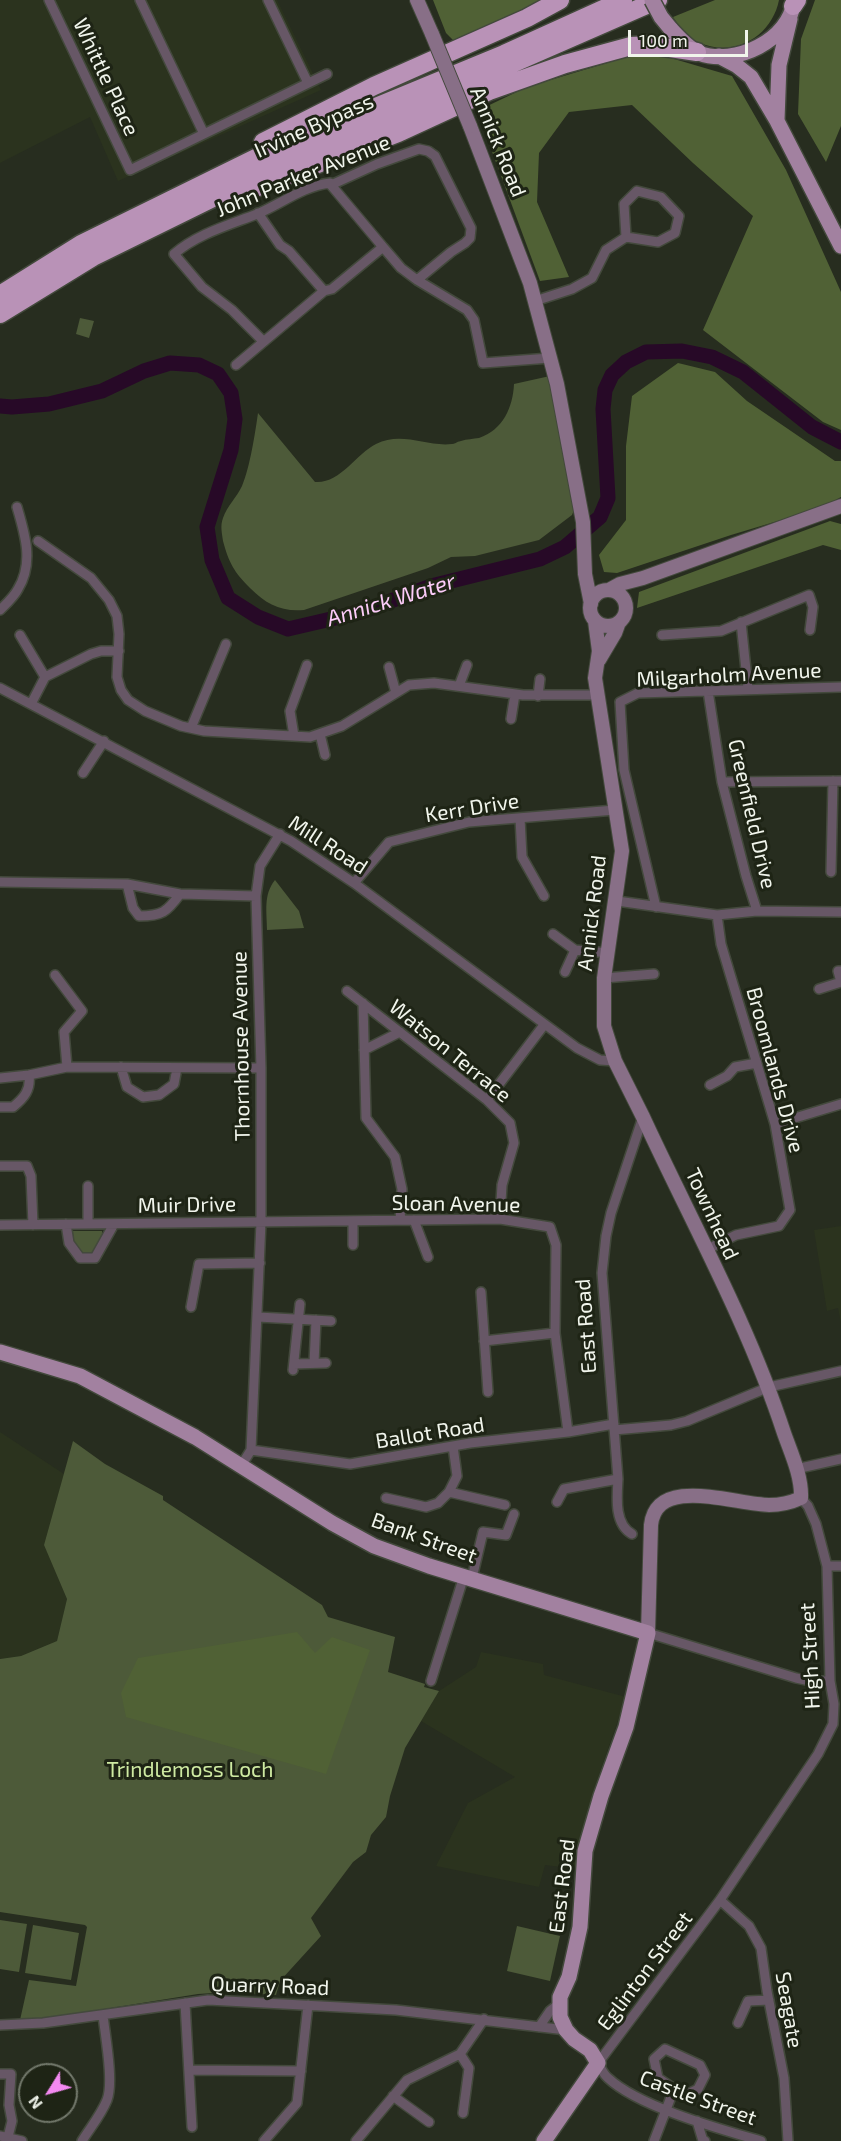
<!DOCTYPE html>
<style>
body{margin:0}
#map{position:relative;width:841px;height:2141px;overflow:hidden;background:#272d1f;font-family:"Exo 2",sans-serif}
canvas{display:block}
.north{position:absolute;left:18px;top:2063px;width:60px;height:60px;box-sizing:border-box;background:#1e2415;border:2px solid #72786b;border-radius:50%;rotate:233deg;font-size:16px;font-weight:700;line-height:24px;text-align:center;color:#f1f5ec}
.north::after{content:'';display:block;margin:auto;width:21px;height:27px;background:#f389f1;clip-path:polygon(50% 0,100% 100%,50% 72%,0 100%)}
.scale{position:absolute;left:628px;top:30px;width:120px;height:27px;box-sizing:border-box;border:3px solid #f1f5ec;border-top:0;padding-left:8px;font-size:18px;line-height:21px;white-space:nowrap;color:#f1f5ec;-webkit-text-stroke:4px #1e2415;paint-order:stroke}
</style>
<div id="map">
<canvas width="841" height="2141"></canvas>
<div class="north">N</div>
<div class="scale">100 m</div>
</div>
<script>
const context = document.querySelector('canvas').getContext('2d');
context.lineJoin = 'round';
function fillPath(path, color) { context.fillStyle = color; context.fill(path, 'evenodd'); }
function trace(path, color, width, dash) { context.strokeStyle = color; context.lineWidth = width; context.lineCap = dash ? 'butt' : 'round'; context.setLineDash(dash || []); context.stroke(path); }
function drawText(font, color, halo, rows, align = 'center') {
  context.font = font + ' "Exo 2",sans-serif'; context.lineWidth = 6; context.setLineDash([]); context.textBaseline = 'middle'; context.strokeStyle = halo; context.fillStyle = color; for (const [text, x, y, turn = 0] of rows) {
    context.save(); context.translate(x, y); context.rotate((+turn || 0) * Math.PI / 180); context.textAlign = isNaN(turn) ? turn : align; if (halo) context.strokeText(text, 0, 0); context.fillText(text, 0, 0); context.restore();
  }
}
fillPath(new Path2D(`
 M0 0H277L321 90 118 181 90 117 0 163Z
 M841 1226V1323L838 1308 827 1311 814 1230Z
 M0 1432 64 1474 44 1545 67 1599 57 1641 21 1656 0 1659Z
 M481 1652 543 1664 544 1675 626 1697 592 1795 578 1869 545 1865 539 1887 436 1866 468 1803 515 1777 421 1721 439 1691 476 1667Z`), '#2b331e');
fillPath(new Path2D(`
 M80 318 94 321 89 338 76 334Z
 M550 376 574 510 572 515 539 540 475 556 451 557 428 568 304 610C281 612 266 604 250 588 234 572 229 563 223 541 222 533 220 526 223 518 227 506 237 497 242 486 250 467 255 434 258 413L315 482C340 484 356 454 376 444 402 431 426 447 452 444 458 443 455 442 461 441 467 439 473 439 479 438 503 430 513 407 514 384Z
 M275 880 299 911 304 928 267 930C267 912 263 895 275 880Z
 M73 1231H102V1239L92 1254C78 1254 73 1245 73 1231Z
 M73 1441 105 1464 163 1496V1500L322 1605 328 1617 395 1637 388 1672 425 1684 424 1687 439 1691 405 1748 390 1796 386 1817 371 1835 366 1852 353 1862 311 1918 321 1936 280 1981 276 1995 229 1992 198 1994 42 2019 20 2020 29 1980 76 1986 87 1927 85 1925 0 1912V1659L21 1656 57 1641 67 1599 44 1545Z
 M0 1920 27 1924 19 1972 0 1969Z
 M33 1925 79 1933 71 1980 25 1973Z
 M517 1926 560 1936 550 1981 507 1971Z`), '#4d5a39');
fillPath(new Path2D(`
 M433 0H545L455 42 446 33Z
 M715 0H779C772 36 735 58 700 43 688 38 680 28 673 17Z
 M815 0H841V126L826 162 798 114 801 39Z
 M647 51 732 76 786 170 841 292V430L823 422 703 330 753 216 693 163 632 105 569 112 539 153 537 202 569 277 540 281 477 111 527 87Z
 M678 363 715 372 747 401 835 461H841V497L821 508 731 535 617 573 604 572 599 555 626 520V446L632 396Z
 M830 521 841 524V550L823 545 637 608 639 592Z
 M297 1632 315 1653 332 1637 370 1650 326 1774 126 1717 121 1693 138 1658Z`), '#506135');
trace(new Path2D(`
 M0 406 12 407 49 404 102 391 144 371 170 363 199 365 218 374 231 393 235 419 231 450 207 527 212 560 228 598 258 617 288 629 361 612 431 586 540 559 565 547 600 517 608 498 603 409 605 390 612 375 626 362 646 352 682 351 712 357 743 372 812 427 841 442`), '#270927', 15);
const street = new Path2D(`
 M49 0 130 170 327 74
 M140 0 204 134
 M268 0 308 83
 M331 185 383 247
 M258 213 280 245 289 251 324 291
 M535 301 572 289 592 278 606 250 626 237 658 242 675 233 679 216 661 197 637 191 624 204 626 237
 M263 341 232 310 202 287 174 254C197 234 229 225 257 214 281 204 303 186 330 183L331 185 377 164 419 149 428 151 435 156 471 228 470 238 465 243 451 252 417 280
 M236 365 324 291 332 289 383 247 401 268 417 280 467 310 474 320 483 363 550 358
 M38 541 91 578 109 600 117 616 119 634 117 677 121 690 128 700 145 711 181 726 204 731 310 737 342 726 409 685 434 683 523 695H597
 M0 610C6 604 14 597 18 589 34 563 25 534 17 507
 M741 622 748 689
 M20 635 45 677
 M662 635 721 631 809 595 813 607 810 630
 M389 667 396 693
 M459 686 467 665
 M0 688 291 841 354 883 577 1048 600 1060 615 1061
 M708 691 722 782 746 876 757 911
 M538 696 540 679
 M31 704 45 677 91 654 101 651H119
 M511 719 515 694
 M191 728 226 644
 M320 734 325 755
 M294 736 290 711 307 665
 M83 773 104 741
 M722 782 841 781
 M520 818 522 857 544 896
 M831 872 833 781
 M0 882 127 884 180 894 256 896
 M354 883 389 842 469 822 615 810
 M127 884 133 908 139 916C162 916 167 912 180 894
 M617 901 717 915 757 911 841 912
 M656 907 624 770 620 702 638 693 841 687
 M553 934 575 950 609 953
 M841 971H838L841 982
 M565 972 575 950
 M55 975 82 1011 64 1032 67 1067
 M604 978 654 974
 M819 989 841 982
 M347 991 487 1100 510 1123 514 1143 502 1185 500 1219
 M363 1003 366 1118 395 1157 402 1189 400 1220
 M364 1050 400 1032
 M121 1067 127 1087 143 1097 159 1095 174 1084 177 1068
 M0 1078 29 1075 67 1067 261 1068
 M710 1085 727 1076 735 1067 757 1063
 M487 1100 544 1025
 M0 1107H13C24 1098 31 1090 29 1075
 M775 1124 841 1104
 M0 1166H27L31 1176 33 1225
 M88 1186V1224
 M414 1220 428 1257
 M353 1221V1245
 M66 1224 69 1243 80 1258H95L114 1224
 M0 1225 500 1219 550 1227 556 1245 555 1333 568 1432
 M706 1250 736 1235 779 1226 790 1210 775 1124 721 944 717 915
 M481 1292 488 1392
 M191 1307 199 1264 260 1263
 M258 1317 331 1321
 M484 1341 555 1333
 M314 1363 316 1320
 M294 1364 326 1363
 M293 1370 300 1304
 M614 1430 671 1425 687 1421 769 1387 841 1371
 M251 1450 350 1464 470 1443 568 1432 614 1424
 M241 1466 251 1450 261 1222V1068L256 896 260 866 280 834
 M796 1469 841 1459
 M449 1492 505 1505
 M386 1498 426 1507 438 1503 449 1492 457 1476 453 1446
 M557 1502 564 1489 618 1479
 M632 1534C614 1524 617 1497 618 1479L602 1273 606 1236 611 1213 643 1117
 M827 1566H841
 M472 1578 483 1532 506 1535 514 1514
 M648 1633 796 1678 810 1681H830
 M431 1681 464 1576
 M720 1900 749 1926 761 1948 767 1991 784 2078 788 2141
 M185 2003 192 2127
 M738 2023 748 2001 769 2000
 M0 2025 43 2023 208 2000 396 2010 566 2030
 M539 2027 550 2011 560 2003
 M665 2049 700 2065 705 2075 698 2089 688 2094 674 2089 658 2078 654 2059Z
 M460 2054 469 2068 463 2113
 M189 2070 301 2071
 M0 2074H11L9 2105 12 2121 8 2137
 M393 2096 429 2122
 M697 2121 703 2141H705
 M0 2136 22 2141
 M82 2141C90 2128 101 2115 107 2100 114 2082 105 2035 103 2015
 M264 2141 297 2103 308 2005
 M356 2141 407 2080 460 2054 484 2019
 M654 2141 674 2089
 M761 2141C720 2129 639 2107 608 2078 603 2074 601 2068 598 2063L720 1900 818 1754 833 1724 834 1704 830 1681 827 1566 816 1524 808 1506 801 1498`);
const secondary = new Path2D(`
 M417 0 432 34
 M470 126 530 283 557 384 583 522 585 574 591 604
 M609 590 620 584 643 578 841 506
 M590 608a18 18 0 1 1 36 0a18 18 0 1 1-36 0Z
 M595 621 599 651 595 678 622 851 604 978V1026L615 1061 643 1117C691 1221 748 1323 784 1433 791 1453 802 1476 801 1498 790 1503 781 1505 769 1505 736 1505 657 1474 651 1525L648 1633
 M599 660 615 633 619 622`);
const primary = new Path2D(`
 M670 28C678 37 688 48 699 53 734 67 791 40 794 0
 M719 56 736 65 751 77 777 121 841 246
 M777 120 779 65 790 19
 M0 1352 80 1376 195 1437 332 1523 374 1546 429 1566 648 1633 626 1727 601 1796 585 1851 580 1927 569 1977 560 1997V2017L566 2030 574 2039 590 2050 598 2063 544 2141`);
const highway = new Path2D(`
 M793 6 797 0
 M263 142 374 86 527 18 560 0
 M255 188 398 133 489 91 565 64 631 46 650 45 697 52
 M0 295 81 244 276 148 504 54 623 0
 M0 314 93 257 276 167 658 0`);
trace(street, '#43493c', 12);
trace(secondary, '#43493c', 16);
trace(primary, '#43493c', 18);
trace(highway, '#43493c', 21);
trace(street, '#675766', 9);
trace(secondary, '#886f87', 14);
trace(primary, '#a281a0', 15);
trace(highway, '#b992b7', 18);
const secondaryBridge = new Path2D(`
 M432 34 470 126`);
const primaryBridge = new Path2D(`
 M652 0 661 17 670 28`);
trace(secondaryBridge, '#43493c', 16, []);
trace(primaryBridge, '#43493c', 18, []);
trace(secondaryBridge, '#886f87', 14);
trace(primaryBridge, '#a281a0', 15);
drawText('21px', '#f1f5ec', '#1e2415', [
 ["Whittle Place",106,77,65],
 ["Irvine Bypass",314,126,-24],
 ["Annick Road",498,142,68],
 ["John Parker Avenue",303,176,-22],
 ["Milgarholm Avenue",729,675,-3],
 ["Kerr Drive",472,808,-9],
 ["Greenfield Drive",752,814,77],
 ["Mill Road",328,845,33],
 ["Annick Road",592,913,-83],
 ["Thornhouse Avenue",241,1046,-91],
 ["Watson Terrace",450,1051,39],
 ["Broomlands Drive",775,1070,75],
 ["Sloan Avenue",456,1204,1],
 ["Muir Drive",187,1205,-1],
 ["Townhead",712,1214,65],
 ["East Road",586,1326,-94],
 ["Ballot Road",430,1433,-9],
 ["Bank Street",424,1538,20],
 ["High Street",810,1656,-93],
 ["East Road",562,1886,-83],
 ["Eglinton Street",645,1971,-53],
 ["Quarry Road",270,1986,2],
 ["Seagate",789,2010,80],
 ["Castle Street",698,2098,20]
]);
drawText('21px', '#ceeaa2', '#1e2415', [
 ["Trindlemoss Loch",190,1770]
]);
drawText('italic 22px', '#fcccf9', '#1e2415', [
 ["Annick Water",391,600,-17]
]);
</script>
